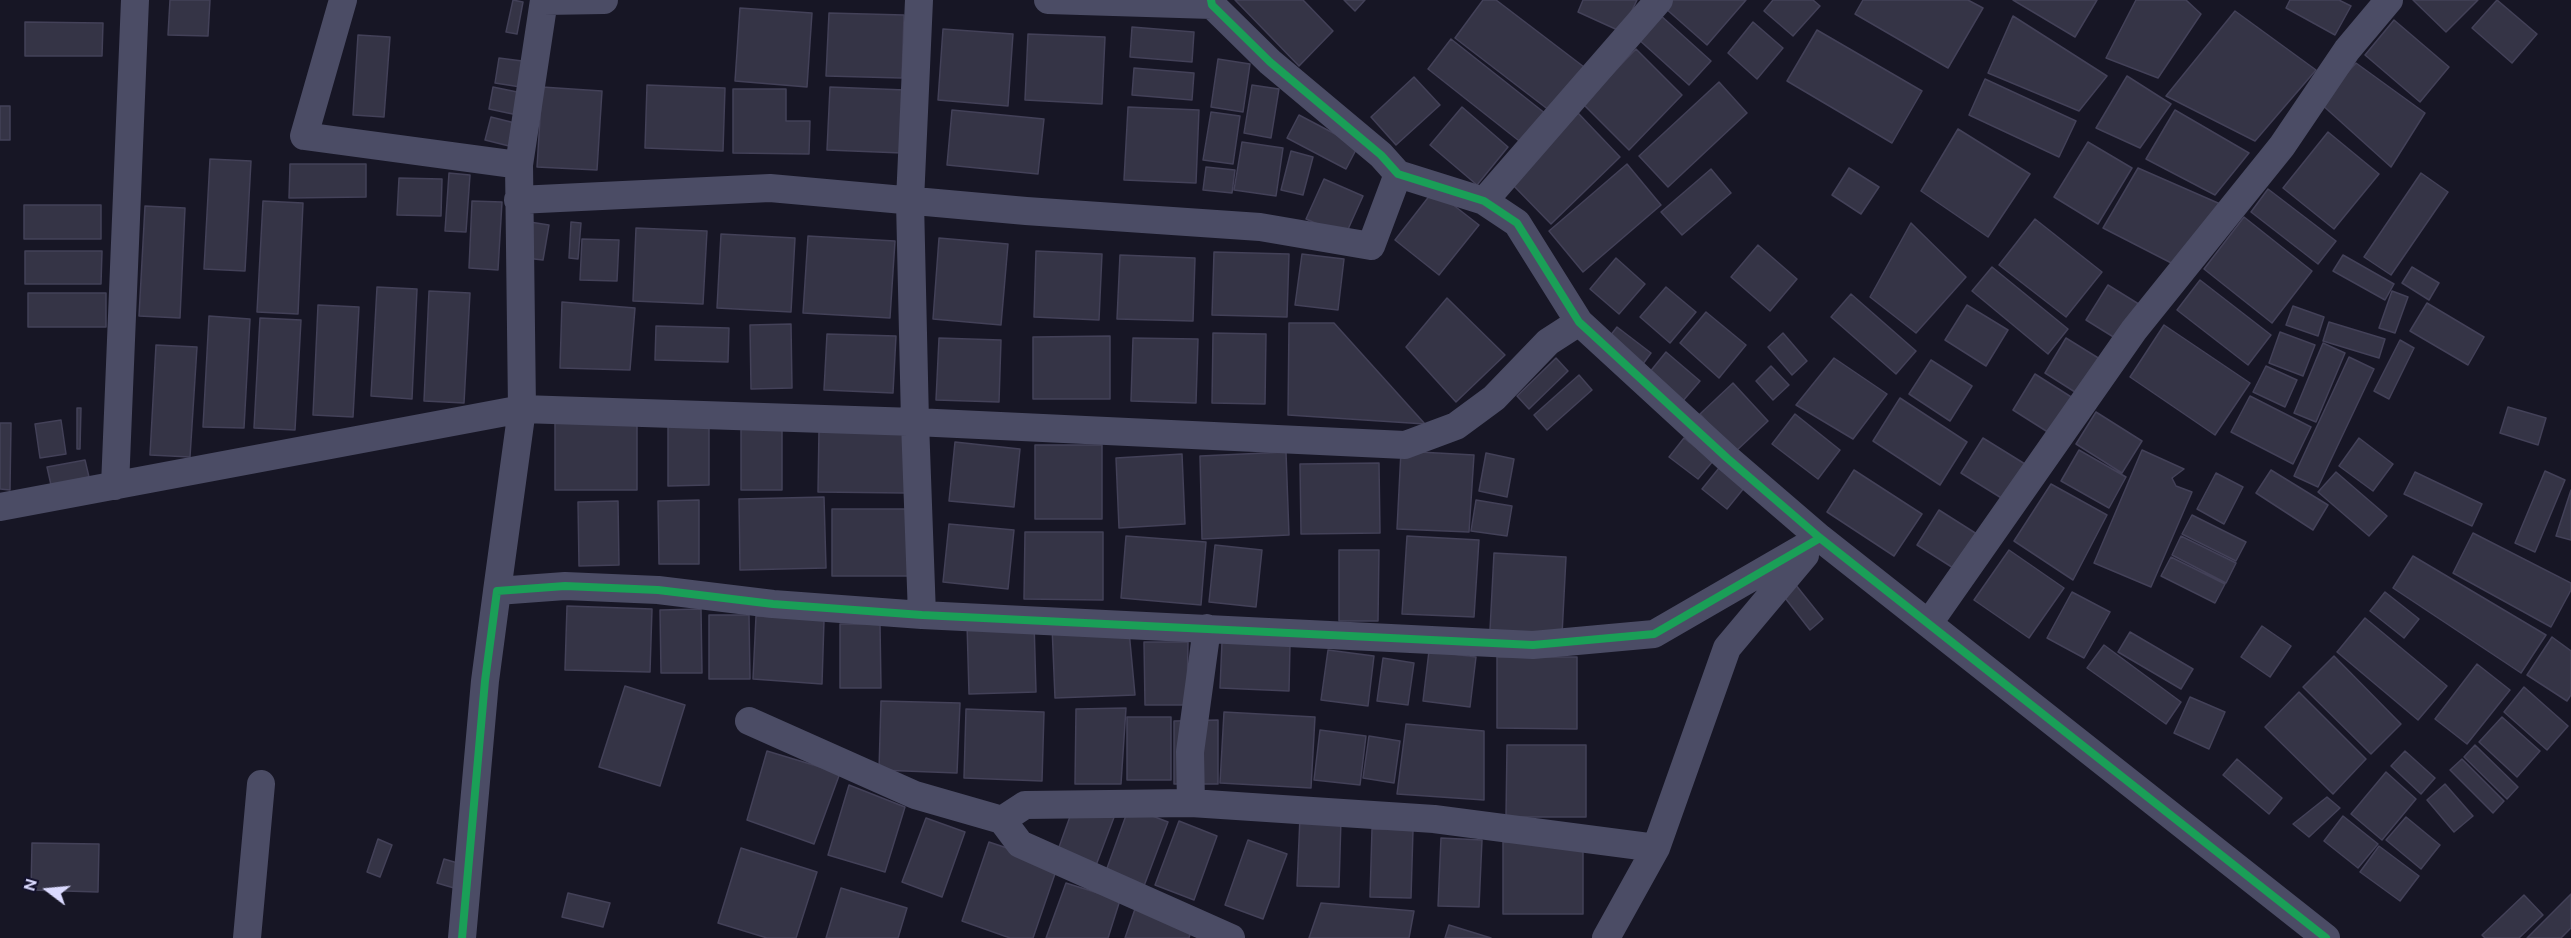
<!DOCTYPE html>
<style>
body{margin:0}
#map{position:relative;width:2571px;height:938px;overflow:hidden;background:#171625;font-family:"DM Sans",sans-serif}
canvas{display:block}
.north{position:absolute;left:18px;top:860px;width:60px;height:60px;-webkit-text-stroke:4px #12102b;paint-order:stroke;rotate:286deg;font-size:16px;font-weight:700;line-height:24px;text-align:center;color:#dbdaff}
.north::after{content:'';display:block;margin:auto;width:21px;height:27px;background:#dbdaff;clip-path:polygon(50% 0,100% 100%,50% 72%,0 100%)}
</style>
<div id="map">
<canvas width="2571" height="938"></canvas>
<div class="north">N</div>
</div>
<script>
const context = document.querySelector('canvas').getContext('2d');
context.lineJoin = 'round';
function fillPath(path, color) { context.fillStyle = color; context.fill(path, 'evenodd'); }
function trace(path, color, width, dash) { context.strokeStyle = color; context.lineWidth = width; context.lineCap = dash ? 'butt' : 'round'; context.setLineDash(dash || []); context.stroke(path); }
const building = new Path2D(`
 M170 0H210L208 36 168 35Z
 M513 0 523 2 517 34 506 32Z
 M1235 0H1303L1333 31 1299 66Z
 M1344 0H1365L1355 11Z
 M1483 0H1496L1588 70 1554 114 1455 38Z
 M1583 0H1637L1622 32 1578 12Z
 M1673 0H1746L1707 45 1665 8Z
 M1773 0H1813L1820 6 1793 36 1764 11Z
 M1863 0H1968L1983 8 1948 68 1855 14Z
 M2013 0H2097L2075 37Z
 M2136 0H2186L2201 14 2158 78 2106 58Z
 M2290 0H2339L2351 6 2335 35 2286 8Z
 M2413 0H2478L2446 32Z
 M2497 0 2537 34 2512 63 2472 28Z
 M740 8 812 13 807 87 735 81Z
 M2235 11 2316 70 2255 141 2166 96Z
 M829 13 904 15 902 78 826 76Z
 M1659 14 1711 61 1689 85 1637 38Z
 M2013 16 2107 76 2079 111 1988 73Z
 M2394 20 2449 67 2420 102 2365 55Z
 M25 22 103 23 102 56H25Z
 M1753 22 1783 48 1757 79 1728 53Z
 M1132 27 1194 32 1192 62 1130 57Z
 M943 29 1013 34 1008 106 938 100Z
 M1817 30 1922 91 1892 143 1787 81Z
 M1028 34 1105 37 1102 104 1025 100Z
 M358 35 390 37 384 117 353 115Z
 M1451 39 1546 114 1523 144 1428 69Z
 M1636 49 1682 95 1629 150 1583 104Z
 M499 58 530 62 527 88 495 83Z
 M1218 59 1250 64 1243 112 1211 107Z
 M2356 63 2425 113 2391 167 2320 103Z
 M1134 68 1194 73 1192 100 1132 95Z
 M2127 76 2171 104 2140 148 2096 128Z
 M1414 77 1440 105 1396 145 1371 117Z
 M1985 79 2076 121 2059 157 1969 115Z
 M1719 82 1747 113 1668 187 1639 156Z
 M647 85 725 88 723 151 645 148Z
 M1252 85 1279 89 1271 138 1244 133Z
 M493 87 527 94 522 116 489 109Z
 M542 87 602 91 597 170 537 167Z
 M830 87 905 90 902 153 827 150Z
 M733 89H786V121H810L809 154 733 153Z
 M0 106H10V140H0Z
 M1128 107 1199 110 1196 183 1124 180Z
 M1462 107 1508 147 1477 185 1430 145Z
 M952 110 1044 119 1038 174 947 165Z
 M2175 110 2249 153 2215 195 2146 159Z
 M1211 112 1240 116 1233 164 1203 160Z
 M1578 113 1620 157 1551 224 1508 180Z
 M1299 115 1358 146 1346 169 1287 138Z
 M491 117 519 124 513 147 485 140Z
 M1958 129 2030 174 1988 237 1921 191Z
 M2328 132 2379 174 2334 229 2283 188Z
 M1242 142 1283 148 1276 196 1234 190Z
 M2088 142 2132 168 2098 224 2054 197Z
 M1291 151 1313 157 1303 195 1281 190Z
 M210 159 251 161 245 271 204 269Z
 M290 164H366V197L289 198Z
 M1627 164 1661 205 1583 272 1549 231Z
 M1206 167 1235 170 1232 193 1203 190Z
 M1849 168 1879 187 1861 214 1832 195Z
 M2138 168 2234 210 2183 269 2103 228Z
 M1711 169 1731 193 1682 235 1661 212Z
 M449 173 470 175 466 232 445 231Z
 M2421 173 2448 192 2391 275 2364 257Z
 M399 178 442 179 441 216 397 215Z
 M1324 179 1363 196 1345 236 1306 219Z
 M2268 189 2336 241 2318 264 2251 212Z
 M1434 190 1479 225 1439 275 1395 240Z
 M263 201 303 203 298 314 257 312Z
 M472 201 502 202 498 270 469 268Z
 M24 205H101V239H24Z
 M145 206 185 208 180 318 139 316Z
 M2244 217 2312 271 2272 323 2204 269Z
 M2035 219 2102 272 2066 317 1999 265Z
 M530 222 549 225 543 260 525 258Z
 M571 222 581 223 578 259 569 258Z
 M1911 223 1966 277 1916 333 1870 297Z
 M636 228 707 231 703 304 633 301Z
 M721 234 795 238 791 312 717 308Z
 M808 236 895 241 890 318 803 313Z
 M939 238 1008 244 1001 325 933 319Z
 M582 239 619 240 617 281 580 280Z
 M1758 245 1797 279 1770 311 1731 277Z
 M25 251H102L101 284H25Z
 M1036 251 1102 254 1099 320 1034 317Z
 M1214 252 1289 254 1287 317 1212 315Z
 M1302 254 1344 259 1338 310 1295 305Z
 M1120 255 1195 258 1193 321 1117 319Z
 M2343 255 2394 284 2385 300 2333 271Z
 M1616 258 1645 284 1619 314 1590 289Z
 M1992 267 2068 329 2048 354 1972 291Z
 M2412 267 2439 283 2429 300 2402 283Z
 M2200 280 2271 335 2248 365 2177 310Z
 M2108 285 2150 311 2128 346 2086 320Z
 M377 287 417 289 412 399 371 396Z
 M1666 287 1696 312 1670 343 1640 317Z
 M429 291 470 293 464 403 424 401Z
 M2392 291 2408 297 2395 333 2379 328Z
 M28 293H106V327H28Z
 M1851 294 1916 351 1896 374 1831 317Z
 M1447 298 1505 355 1456 402 1406 347Z
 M562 302 635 308 630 370 560 368Z
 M2427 303 2484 337 2468 365 2410 331Z
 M318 305 359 307 353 417 313 415Z
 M1967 305 2008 330 1986 366 1945 340Z
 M2293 306 2324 317 2318 336 2286 325Z
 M1706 312 1746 345 1719 378 1680 343Z
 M209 316 250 319 244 428 203 427Z
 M260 318 301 320 295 430 254 428Z
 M2329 322 2385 339 2379 358 2323 341Z
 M1289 323H1334L1425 424 1288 415Z
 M791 324 792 388 751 389 750 325Z
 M2164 325 2250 383 2215 435 2130 377Z
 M656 326 729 328 728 362 655 360Z
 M1617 327 1651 353 1640 368 1606 341Z
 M2280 332 2315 345 2303 376 2269 363Z
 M1213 333 1266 334 1265 404 1212 403Z
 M1783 333 1807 361 1792 375 1768 347Z
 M827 334 896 336 893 393 824 390Z
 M1110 336V399H1033V337Z
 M939 338 1001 340 999 402 936 400Z
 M1133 338 1198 339 1196 403 1131 401Z
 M2066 338 2108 364 2086 399 2045 373Z
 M2400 340 2414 348 2389 399 2374 391Z
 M2323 343 2345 353 2316 422 2294 413Z
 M156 345 197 347 190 457 150 455Z
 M1666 352 1700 381 1682 402 1649 373Z
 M2349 357 2374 369 2318 487 2294 476Z
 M1556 358 1568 371 1529 409 1517 396Z
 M1834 358 1887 394 1853 439 1796 405Z
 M1931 360 1972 386 1950 421 1909 394Z
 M1771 366 1789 385 1773 400 1756 381Z
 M2266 366 2297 380 2285 407 2253 392Z
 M2035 374 2076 400 2054 436 2013 410Z
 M1579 375 1592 390 1547 430 1534 415Z
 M1733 383 1768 421 1735 452 1700 414Z
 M2250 396 2311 427 2293 464 2231 432Z
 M1900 398 1967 442 1940 485 1873 441Z
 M2508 407 2546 418 2538 445 2500 433Z
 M77 408H81L80 449H77Z
 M2096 412 2142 441 2122 473 2076 444Z
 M1795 414 1840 450 1818 479 1772 444Z
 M61 420 66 454 40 458 35 424Z
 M555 422H637V490H555Z
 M668 422H709V485L668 486Z
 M0 423H11L10 490 0 489Z
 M741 426H782V490H741Z
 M819 429 907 430 906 493 818 492Z
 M1684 438 1713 461 1698 479 1669 457Z
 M1983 438 2025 464 2003 499 1961 473Z
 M2359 438 2393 464 2373 491 2339 466Z
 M955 442 1020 449 1014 507 949 501Z
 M1035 445H1102V519H1035Z
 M2079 450 2126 477 2109 508 2061 481Z
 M2142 450 2184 469 2172 478 2176 486 2192 492 2151 587 2094 563Z
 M1401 451 1474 455 1469 532 1397 529Z
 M1286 452 1289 535 1202 539 1200 456Z
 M1486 453 1514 459 1507 497 1479 491Z
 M1182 454 1185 524 1119 528 1116 458Z
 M85 460 89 477 51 485 47 467Z
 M1379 463 1380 533 1301 534 1300 464Z
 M1719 468 1744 488 1727 509 1702 489Z
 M1854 470 1922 514 1894 556 1827 512Z
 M2271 470 2328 505 2313 530 2256 493Z
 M2545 471 2565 480 2535 552 2515 543Z
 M2336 472 2387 516 2369 536 2318 492Z
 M2415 472 2482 504 2472 526 2404 494Z
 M2216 473 2243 487 2224 524 2197 509Z
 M2051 484 2107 515 2073 580 2014 541Z
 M2571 490V540L2556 536Z
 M824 497 826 568 740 570 739 499Z
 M699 500V564H659L658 501Z
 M1476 500 1512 506 1507 536 1471 531Z
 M618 501 619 565 579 566 578 502Z
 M832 509H913V576H832Z
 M1939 510 1980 536 1958 571 1917 545Z
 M2192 515 2246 542 2236 561 2182 534Z
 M949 524 1014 530 1008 589 943 582Z
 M1025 532H1103V600L1024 599Z
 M2473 533 2571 583V590L2551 627 2453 573Z
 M1126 536 1206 542 1201 605 1121 598Z
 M1407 536 1479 540 1474 617 1402 614Z
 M2181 536 2236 563 2226 583 2172 555Z
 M1215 545 1262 550 1256 607 1209 602Z
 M1339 550H1379L1378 621H1339Z
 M2009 550 2064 588 2029 638 1974 600Z
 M1494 553 1566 557 1562 635 1490 630Z
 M2413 556 2546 635 2521 673 2393 588Z
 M2171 557 2225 584 2215 603 2161 576Z
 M1795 584 1823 619 1810 630 1782 594Z
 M2072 592 2110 612 2084 658 2047 638Z
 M2385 592 2419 619 2404 638 2370 611Z
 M567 606 652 609 650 672 565 670Z
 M701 609 702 673H661L660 610Z
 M709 615H749L750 679H709Z
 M756 616 824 620 822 684 753 679Z
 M2365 618 2447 686 2418 720 2337 652Z
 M1034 621 1036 692 969 694 967 623Z
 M840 624H880L881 688H840Z
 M1052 626 1129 631 1135 695 1055 698Z
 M2262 626 2291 646 2270 677 2241 657Z
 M2130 632 2193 669 2181 689 2118 652Z
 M2552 637 2571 651V695L2567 701 2527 675Z
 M1144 642H1188L1187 705H1145Z
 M1222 642 1290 644 1289 691 1220 688Z
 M2104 645 2181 702 2166 724 2087 668Z
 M1328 650 1374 656 1368 706 1321 700Z
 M1429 651 1476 657 1470 707 1423 701Z
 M2334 656 2401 724 2371 754 2303 687Z
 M1497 657H1577V729L1497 728Z
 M1383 658 1414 663 1408 705 1377 701Z
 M2477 664 2510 690 2467 744 2435 719Z
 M625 686 685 705 660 786 599 767Z
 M2524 687 2568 726 2547 750 2504 712Z
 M2299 692 2366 759 2333 794 2265 727Z
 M2190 697 2225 712 2209 749 2174 733Z
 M881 701 960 703 957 773 879 770Z
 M1126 708 1121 784H1075L1076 709Z
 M966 709 1044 712 1042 781 964 778Z
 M1224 712 1315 717 1311 788 1220 783Z
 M1127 717H1171V780H1127Z
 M2502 717 2540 751 2517 777 2479 742Z
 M1218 720V784H1174V721Z
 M1406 724 1484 731V800L1397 794Z
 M1320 730 1366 736 1360 785 1314 780Z
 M1369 736 1400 741 1394 783 1363 778Z
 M1507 745H1586V817H1506Z
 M2475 745 2518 787 2507 799 2464 757Z
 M767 751 840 773 814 844 747 820Z
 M2405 751 2435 778 2421 794 2391 766Z
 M2237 759 2282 798 2269 814 2223 775Z
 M2462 759 2504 801 2493 813 2450 770Z
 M2386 772 2416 799 2382 840 2351 814Z
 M2445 784 2473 816 2454 832 2427 800Z
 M849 785 905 807 885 872 828 855Z
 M1077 797 1116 812 1092 876 1054 861Z
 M2327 797 2340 808 2309 837 2293 824Z
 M1129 807 1168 822 1144 886 1106 871Z
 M2343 816 2378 844 2358 868 2324 841Z
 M1300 817 1341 819 1339 887 1297 886Z
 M2406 817 2440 845 2421 869 2386 840Z
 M926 818 965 832 942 897 902 882Z
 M1179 821 1217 836 1194 900 1155 885Z
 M1372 829 1413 830 1411 898 1370 897Z
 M1441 838 1482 840 1479 907 1438 906Z
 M378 839 392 845 380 877 367 872Z
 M1248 840 1287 854 1263 919 1225 905Z
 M989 842 1058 865 1033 938H1010L962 921Z
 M1503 842H1583V914H1503Z
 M32 843 99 844 98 892 31 890Z
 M2379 846 2419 876 2400 901 2360 872Z
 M741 848 817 872 796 938H767L718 923Z
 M444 859 461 864 454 888 437 883Z
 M1066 883 1120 900 1108 938H1046Z
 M841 888 907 908 898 938H826Z
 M568 893 610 903 603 927 562 917Z
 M2571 894V928L2561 938H2527Z
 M2524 895 2543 915 2519 938H2485L2482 935Z
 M1321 903 1414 911 1409 938H1309Z
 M1136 906 1193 924 1189 938H1125Z
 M1449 925 1491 938H1445Z`);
fillPath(building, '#353446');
trace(building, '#434158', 1.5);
trace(new Path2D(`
 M343 0 304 136 519 165
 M544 0 519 165 522 409 915 422 910 201 919 0
 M1048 0 1212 5
 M1211 0 1212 5 1270 62 1381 155 1398 174 1484 201 1517 223 1579 322 1727 458 1820 538 2326 938
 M544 1 604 0
 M518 200 770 188 1026 211 1260 227 1371 246 1398 174
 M1484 201 1659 0
 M115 486 135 0
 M0 507 522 409 497 591
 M922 615 915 422 1405 445 1456 426 1494 398 1548 342 1579 322
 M1929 623 2134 330 2282 146 2347 50 2389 0
 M749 721 915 795 1002 820 1020 844 1231 938
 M1191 803 1190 752 1207 628
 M1002 820 1025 805 1191 803 1434 819 1656 848
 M247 938 261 784
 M462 938 485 681 497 591 565 586 658 590 773 604 922 615 1533 645 1654 634 1820 538
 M1606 938 1656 848 1727 648 1805 555`), '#4b4c65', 28);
trace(new Path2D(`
 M1211 0 1212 5 1270 62 1381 155 1398 174 1484 201 1517 223 1579 322 1727 458 1820 538 2326 938
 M462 938 485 681 497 591 565 586 658 590 773 604 922 615 1533 645 1654 634 1820 538`), '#1a9f57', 8);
</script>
